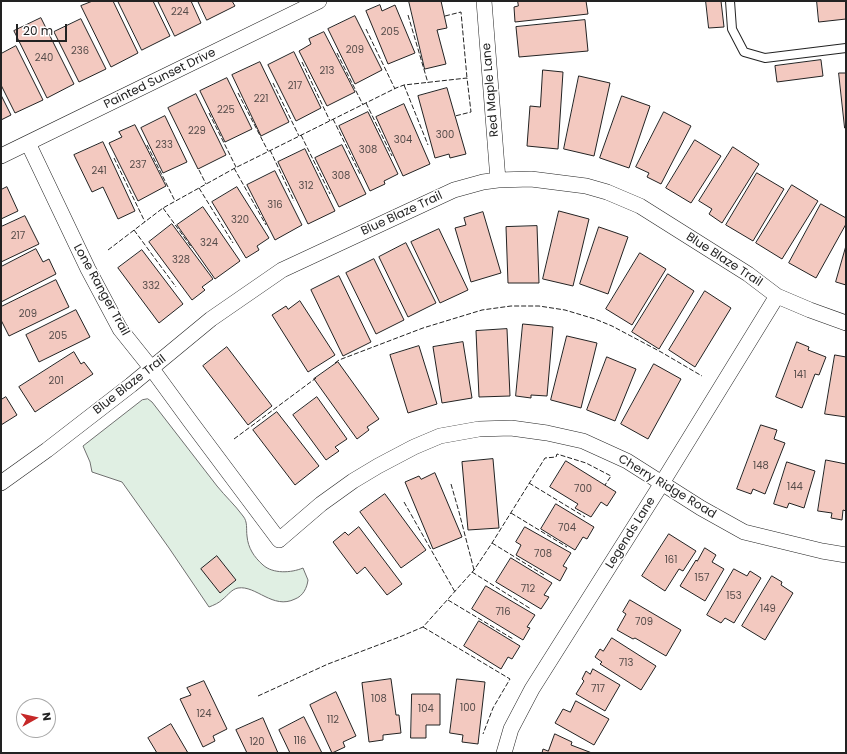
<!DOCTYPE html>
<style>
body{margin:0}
#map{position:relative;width:847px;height:754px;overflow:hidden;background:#fff;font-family:Poppins,sans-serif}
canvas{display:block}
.frame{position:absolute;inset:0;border:2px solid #222;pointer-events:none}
.north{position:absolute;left:16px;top:698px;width:40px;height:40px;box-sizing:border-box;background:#fff;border:1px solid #a7a7a7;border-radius:50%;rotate:82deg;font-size:11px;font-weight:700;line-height:16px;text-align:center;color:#222}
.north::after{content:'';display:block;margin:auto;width:14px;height:18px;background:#c62828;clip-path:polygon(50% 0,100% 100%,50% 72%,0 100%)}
.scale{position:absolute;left:16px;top:24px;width:51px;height:18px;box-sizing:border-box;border:2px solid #222;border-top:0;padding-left:5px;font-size:12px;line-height:14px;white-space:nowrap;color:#222;-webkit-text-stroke:3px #fff;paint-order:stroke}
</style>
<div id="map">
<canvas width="847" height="754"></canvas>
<div class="frame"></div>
<div class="north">N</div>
<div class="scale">20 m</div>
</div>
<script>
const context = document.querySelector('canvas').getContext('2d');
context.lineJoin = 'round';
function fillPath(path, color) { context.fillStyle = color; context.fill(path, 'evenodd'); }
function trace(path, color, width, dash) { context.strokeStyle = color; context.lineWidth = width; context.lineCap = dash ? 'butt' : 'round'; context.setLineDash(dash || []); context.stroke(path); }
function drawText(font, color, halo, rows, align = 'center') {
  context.font = font + ' Poppins,sans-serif'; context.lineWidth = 3; context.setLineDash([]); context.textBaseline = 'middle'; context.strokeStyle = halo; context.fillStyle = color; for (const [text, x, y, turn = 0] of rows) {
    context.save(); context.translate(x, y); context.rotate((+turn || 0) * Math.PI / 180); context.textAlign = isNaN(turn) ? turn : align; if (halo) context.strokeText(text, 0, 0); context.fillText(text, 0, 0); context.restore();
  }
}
const green = new Path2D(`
 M148 399 152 402C174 430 195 458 217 486 225 496 235 505 243 516 248 522 246 529 247 536 248 548 254 557 263 565 273 574 291 573 303 568L308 580C307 588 303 596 295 599 273 610 256 585 238 588 232 589 228 595 223 599 219 603 214 605 209 607L169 548 122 482 92 472 90 462 83 446 142 400Z`);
fillPath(green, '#e0efe3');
trace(green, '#6f6f6f', 1);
const building = new Path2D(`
 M93 1H113L138 53 111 67 81 6Z
 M118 1H153L170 36 142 50Z
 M158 1H191L201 23 175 36Z
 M198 1H232L235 6 207 20Z
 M409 1H441L447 28 437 30 446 64 425 69Z
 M518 1H586L588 14 515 22 514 7 518 6Z
 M706 1H721L724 27 709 28Z
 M817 1H846V19L819 22Z
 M380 5 382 11 395 5 415 53 388 64 366 11Z
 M355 16 382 70 355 84 328 29Z
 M41 18 74 84 47 98 14 31Z
 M81 19 106 69 79 82 54 32Z
 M585 20 588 51 519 57 516 27Z
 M324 32 355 92 327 106 299 51 311 44 309 39Z
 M16 46 43 100 15 113 1 85V54Z
 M294 52 321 108 296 121 268 65Z
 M821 60 823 76 777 82 775 66Z
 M260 62 289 122 261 136 232 75Z
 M543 70 563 72 558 149 527 146 530 106 540 107Z
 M839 73H846V128H845Z
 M579 76 610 83 594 156 564 149Z
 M227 78 252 129 225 142 200 91Z
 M447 88 466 154 450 158 449 154 435 158 418 96Z
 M196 94 226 155 198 169 168 108Z
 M1 95 11 115 1 120Z
 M622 96 650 106 629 168 600 158Z
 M404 104 430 164 403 176 376 117Z
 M368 112 398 174 384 181 385 184 370 191 339 126Z
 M664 112 691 126 661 184 647 177 649 173 636 167Z
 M165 116 187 162 163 173 141 128Z
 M135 125 166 186 138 201 109 143 122 137 119 132Z
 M695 140 721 156 691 203 666 188Z
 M103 142 135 211 118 219 103 187 92 192 74 155Z
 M342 145 366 194 339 207 315 158Z
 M733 147 759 164 722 223 709 214 712 209 699 201Z
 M305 149 335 211 308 224 278 162Z
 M275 171 302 225 275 240 247 185Z
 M757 173 784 189 753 241 726 225Z
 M792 185 818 201 782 259 756 243Z
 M7 187 18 211 1 219V190Z
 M237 187 269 238 257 246 259 250 246 258 212 202Z
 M821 204 846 218V224L816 278 789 263Z
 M203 207 240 261 215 279 177 225Z
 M559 211 589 219 573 286 543 279Z
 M483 212 501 273 471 282 455 228 466 225 464 218Z
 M25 216 39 244 1 262V227Z
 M172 224 213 279 202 287 205 290 192 300 149 242Z
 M537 226 539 283H508L506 227Z
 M599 227 628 237 608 294 580 284Z
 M439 229 468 290 440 303 411 242Z
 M406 243 436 303 408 317 379 257Z
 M846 246V285L836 282Z
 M36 249 43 262 49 259 56 274 1 302V267Z
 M142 250 183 304 159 323 118 268Z
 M640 253 666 269 632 325 606 309Z
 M374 259 404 320 376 334 346 273Z
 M668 274 694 291 659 349 632 332Z
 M339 276 371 342 343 356 311 290Z
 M56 280 69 307 9 336 1 320V307Z
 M705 291 731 308 695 367 669 350Z
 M300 301 335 355 308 372 272 315 286 306 288 309Z
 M76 310 90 337 39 362 26 335Z
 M523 324 553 327 547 396 531 395V398L516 396Z
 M507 329 510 396 479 397 476 331Z
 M567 336 597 343 581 408 551 400Z
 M463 342 472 398 442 403 433 347Z
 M797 342 809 347 808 350 826 357 819 375 815 374 802 408 776 397Z
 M419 346 437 404 408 413 390 355Z
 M227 347 272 406 248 425 203 366Z
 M74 352 81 364 84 362 93 374 35 412 19 387Z
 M835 355 846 357V417L825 414Z
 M607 357 636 369 615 421 587 410Z
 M338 362 379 419 367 427 369 430 357 439 314 379Z
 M654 364 681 379 648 439 621 424Z
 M6 397 17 415 1 425V400Z
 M317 397 347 439 335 447 339 451 326 460 293 415Z
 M277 412 319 466 295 485 253 430Z
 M761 425 777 430 774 439 785 443 765 494 753 489 751 494 737 489Z
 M493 459 499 528 468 530 462 462Z
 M826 460 846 464V511L843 510 842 520 831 518 832 513 818 511Z
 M566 461 616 492 607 506 601 502 591 517 575 508 578 504 550 487Z
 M787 462 815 471 804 508 789 503 787 508 774 504Z
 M435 473 462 537 433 549 405 482 419 476 421 479Z
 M385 494 426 550 401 568 360 512Z
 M556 504 594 527 587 539 583 537 575 550 541 529Z
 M359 527 402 584 387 595 365 567 357 574 333 542 345 532 348 535Z
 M525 527 571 553 563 566 567 568 560 581 516 555 521 545 516 542Z
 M669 534 696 551 683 571 679 569 665 591 642 576Z
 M705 548 716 555 712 562 724 569 705 601 680 586 696 560 697 561Z
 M217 556 236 580 220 593 201 569Z
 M511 558 552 583 544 595 549 597 541 609 496 582Z
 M734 569 747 576 750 571 761 578 734 623 725 618 721 623 707 615Z
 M772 576 782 582 781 585 793 593 765 640 742 626Z
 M486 586 535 615 527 627 530 628 523 640 472 609Z
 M630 600 681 630 666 656 635 638 633 639 617 630 626 614 623 612Z
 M479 621 520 646 512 659 508 657 501 669 464 646Z
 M612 638 656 666 641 690 600 664 602 662 595 657 600 649 603 651Z
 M593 669 620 685 605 711 576 694 584 681 582 679 586 671 590 674Z
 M391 679 396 715H399L401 733 383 735V740L369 742 362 683Z
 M457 679 485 682 478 744 462 742 463 735 450 733Z
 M204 681 227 729 213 736 215 741 203 747 180 699 191 695 187 688Z
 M336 692 356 736 343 742 345 747 332 753 310 705Z
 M412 694H440V725H426V738H411Z
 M576 701 609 719 594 745 555 723 563 709 570 712Z
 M304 717 322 753H290L279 730Z
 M263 718 278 753H247L236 730Z
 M171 724 188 753H157L148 738Z
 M555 734 572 742 571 745 592 753H542L543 749 548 751Z`);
fillPath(building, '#f3c9c0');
trace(building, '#222', 1);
const service = new Path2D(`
 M730 1 732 29 744 52 765 58 846 48`);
const minor = new Path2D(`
 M484 1 498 180
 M28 143 88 269 120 329 152 369 190 421 279 540 321 504 353 481 378 466 414 447 440 436 479 429 511 428 547 433 583 441 627 461 701 508 744 532 822 551 846 555
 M1 156 319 1
 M1 483 47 450 131 385 211 319 282 270 454 190 483 182 498 180 531 179 586 186 607 192 640 206 748 274 777 296 810 310 846 323
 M504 753 511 729 532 689 662 483 777 296`);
trace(service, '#222', 10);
trace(minor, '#222', 16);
trace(service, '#fff', 8);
trace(minor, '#fff', 15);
trace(new Path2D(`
 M408 15 428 83
 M445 16 461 12 467 78
 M366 29 395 89
 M337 53 363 105
 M302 62 330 121
 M273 83 299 136
 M404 85 428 145
 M238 93 268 151
 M366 103 392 156
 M209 113 236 167
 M333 119 360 174
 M301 135 330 194
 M147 145 175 201
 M270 150 294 201
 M114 158 145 222
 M234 168 266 225
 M199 170 206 184
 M199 188 233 243
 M163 208 192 248
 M134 230 176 287
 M108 250 163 208 235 168 396 88 404 85 467 78 471 112 455 116
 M335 363 339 360 423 328 482 310 511 306H539L565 310 595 319 612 326 661 352 702 376
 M234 439 316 378
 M529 483 585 517
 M451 484 459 512 474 570
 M404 502 455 592
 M511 513 567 547
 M492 543 544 575
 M472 572 531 609
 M448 600 513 639
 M423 627 510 679 493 708 483 734
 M258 696 328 664 402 636 423 627 474 570 492 543 545 458 556 457 557 454 586 463 611 476 605 485`), '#222', 1, [5, 2]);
drawText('10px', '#564c4a', null, [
 ["224",180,12],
 ["205",390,32],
 ["209",355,50],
 ["236",80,51],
 ["240",44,58],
 ["213",327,71],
 ["217",295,86],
 ["221",261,99],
 ["225",226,110],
 ["229",197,131],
 ["300",445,135],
 ["304",403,140],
 ["233",164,145],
 ["308",368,150],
 ["237",138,165],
 ["241",99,171],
 ["308",341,176],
 ["312",306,186],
 ["316",275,205],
 ["320",240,220],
 ["217",18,236],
 ["324",209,243],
 ["328",181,260],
 ["332",151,286],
 ["209",28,314],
 ["205",58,336],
 ["141",800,375],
 ["201",56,381],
 ["148",761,466],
 ["144",795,487],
 ["700",583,489],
 ["704",567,528],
 ["708",543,554],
 ["161",671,560],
 ["157",702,578],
 ["712",528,589],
 ["153",734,596],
 ["149",768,609],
 ["716",503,612],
 ["709",644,622],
 ["713",626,663],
 ["717",598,689],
 ["108",379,699],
 ["100",468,708],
 ["104",426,709],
 ["124",204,714],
 ["112",333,720],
 ["116",300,741],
 ["120",257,742]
]);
drawText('12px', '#222', '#fff', [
 ["Painted Sunset Drive",160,79,-26],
 ["Red Maple Lane",491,90,-95],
 ["Blue Blaze Trail",402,214,-25],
 ["Blue Blaze Trail",724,260,33],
 ["Lone Ranger Trail",101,290,61],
 ["Blue Blaze Trail",130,385,-38],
 ["Cherry Ridge Road",667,487,31],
 ["Legends Lane",631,533,-58]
]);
</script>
